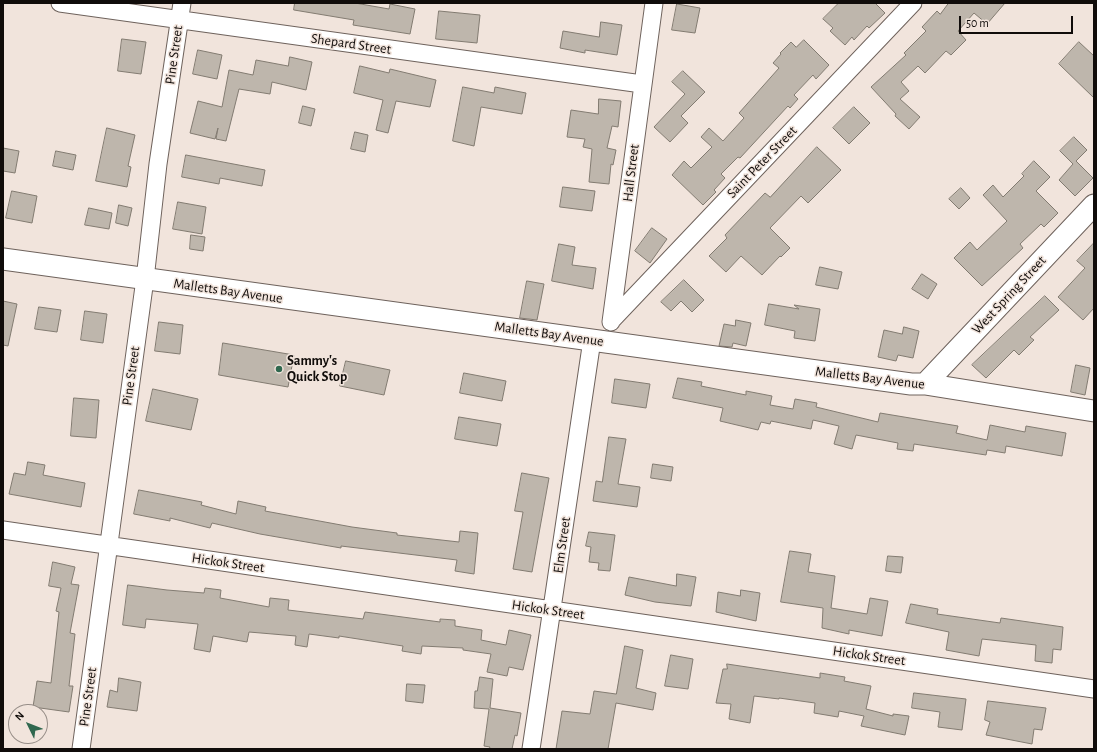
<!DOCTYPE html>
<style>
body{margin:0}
#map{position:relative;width:1097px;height:752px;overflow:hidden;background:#f1e4dc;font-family:"Alegreya Sans",sans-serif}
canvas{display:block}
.frame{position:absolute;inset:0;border:4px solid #100c0a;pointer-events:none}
.north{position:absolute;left:8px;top:704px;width:40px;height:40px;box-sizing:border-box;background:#f1e4dc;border:1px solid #978e88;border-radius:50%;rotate:313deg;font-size:11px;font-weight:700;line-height:16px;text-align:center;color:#100c0a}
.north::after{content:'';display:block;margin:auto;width:14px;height:18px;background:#30684f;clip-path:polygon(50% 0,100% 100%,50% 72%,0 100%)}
.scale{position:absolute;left:959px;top:16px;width:114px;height:18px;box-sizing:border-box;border:2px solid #100c0a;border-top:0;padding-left:5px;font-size:12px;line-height:14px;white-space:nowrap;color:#100c0a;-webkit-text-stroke:3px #f1e4dc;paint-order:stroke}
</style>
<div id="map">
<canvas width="1097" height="752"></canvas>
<div class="frame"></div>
<div class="north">N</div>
<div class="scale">50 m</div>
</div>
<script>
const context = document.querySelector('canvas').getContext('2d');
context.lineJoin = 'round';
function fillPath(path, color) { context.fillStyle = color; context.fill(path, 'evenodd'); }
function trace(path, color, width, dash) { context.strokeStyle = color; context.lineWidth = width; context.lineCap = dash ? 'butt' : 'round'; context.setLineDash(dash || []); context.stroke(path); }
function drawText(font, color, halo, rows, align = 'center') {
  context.font = font + ' "Alegreya Sans",sans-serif'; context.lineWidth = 3; context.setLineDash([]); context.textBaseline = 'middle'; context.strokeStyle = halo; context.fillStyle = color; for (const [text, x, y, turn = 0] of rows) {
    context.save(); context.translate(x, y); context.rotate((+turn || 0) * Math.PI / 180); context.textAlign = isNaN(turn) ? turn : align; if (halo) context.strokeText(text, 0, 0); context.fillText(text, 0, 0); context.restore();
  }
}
const building = new Path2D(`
 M295 3H355L389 9 390 4 415 9 410 34 353 25 354 20 294 10Z
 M839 3H875L885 13 869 28 867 26 854 40 852 37 845 45 830 31 833 28 823 19Z
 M949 3H1005L987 24 974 13 958 31 966 40 951 55 946 51 925 73 918 66 901 82 909 91 900 99 920 117 909 129 895 116 896 114 871 87 906 55 904 53 926 31 922 27 937 11 940 14Z
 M677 4 700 8 695 33 672 30Z
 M439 11 480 15 477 43 436 39Z
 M601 22 622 25 617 55 585 50V53L560 48 563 31 599 37Z
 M122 39 146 42 141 74 118 71Z
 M804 40 829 65 816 79 813 75 794 95 798 99 790 108 788 106 740 158 738 157 721 174 725 178 714 190 716 192 703 205 672 175 684 161 691 168 712 147 701 137 709 128 723 141 744 118 739 113 779 68 773 63 781 54 780 53 791 42 796 47Z
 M1079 42 1094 56V98L1059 64Z
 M198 50 222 55 217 79 193 74Z
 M290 57 312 62 306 90 272 82 270 94 239 89 226 141 216 139 218 128 215 139 190 133 198 101 222 107 229 70 253 75 256 60 288 66Z
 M360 66 389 73 390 69 436 80 430 107 396 101 388 133 376 130 383 100 354 93Z
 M683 71 705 92 681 116 688 123 670 142 654 127 685 94 672 82Z
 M463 87 494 93 495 87 526 93 522 114 481 107 474 146 453 141Z
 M599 99 621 101 618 127 612 126 607 148 616 150 613 165 611 164 609 184 589 182 592 149 583 147 585 139 567 137 571 110 598 114Z
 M303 106 315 109 311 126 299 123Z
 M854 107 870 123 849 144 833 128Z
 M107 128 135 135 128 166 131 167 127 187 96 181Z
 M355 132 368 135 365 152 351 149Z
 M1074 137 1087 150 1076 161 1093 178 1075 196 1059 180 1073 164 1060 151Z
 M817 147 841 170 808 203 801 196 770 228 790 248 781 257 780 256 762 275 741 256 726 272 709 256 727 238 725 235 765 193 770 197Z
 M3 148 19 151 15 173 3 171Z
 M56 151 76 155 73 170 53 166Z
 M186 155 265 170 262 186 220 178 219 184 182 177Z
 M1034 161 1050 177 1036 191 1058 213 1044 227 1041 224 1020 244 1023 248 982 286 954 258 970 242 977 250 1007 221 983 195 993 185 1003 197 1024 176 1022 174Z
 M563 187 595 191 592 211 560 207Z
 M961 188 970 198 959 209 949 199Z
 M12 191 37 196 32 223 6 218Z
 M178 202 206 207 202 234 173 229Z
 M119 205 132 208 128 226 116 223Z
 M89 208 112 213 109 229 85 225Z
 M652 228 667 239 650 263 635 251Z
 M191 235 205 237 203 251 190 249Z
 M1094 243V308L1083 320 1058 297 1085 268 1077 261Z
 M559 244 575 247 572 265 596 268 593 289 552 281Z
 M820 267 842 272 838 289 816 285Z
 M922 274 937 284 928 299 912 289Z
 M684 280 704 300 692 312 681 301 671 311 661 302Z
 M527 281 544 284 537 320 520 318Z
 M1045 296 1059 310 1030 337 1034 340 1019 355 1014 350 986 378 972 365Z
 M3 301 17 304 8 346 3 345Z
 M769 304 799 309 794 305 820 309 815 341 794 338 795 331 765 325Z
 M39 307 61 310 57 332 35 329Z
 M85 311 107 314 103 343 81 340Z
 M736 320 751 323 746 346 733 343 732 347 719 346 724 324 735 326Z
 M159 322 183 325 180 354 155 351Z
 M904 327 919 331 913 358 898 355 896 361 878 357 884 330 902 334Z
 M223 343 294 355 288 387 219 375Z
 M346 361 390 370 384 395 340 386Z
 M1076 365 1090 368 1085 395 1071 392Z
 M464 373 506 381 502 401 460 393Z
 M678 378 702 382 701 386 746 395V391L772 396 770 405 793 409 795 399 817 403 816 407 878 422 880 413 958 426 956 433 987 440 990 425 1025 432 1026 426 1066 433 1062 456 1006 446 1005 453 987 450 986 455 914 444 913 451 897 449 898 443 856 435 852 449 834 444 839 426 813 420 811 429 771 421 770 424 761 422 758 430 720 421 723 408 673 398Z
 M615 379 650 384 646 408 612 403Z
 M153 389 198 399 191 430 146 421Z
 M74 398 99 400 96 438 71 436Z
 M459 417 501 424 497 446 455 439Z
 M609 437 626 439 618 484 640 487 637 507 593 501 596 481 602 482Z
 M28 462 45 465 43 475 85 483 81 507 9 494 14 473 25 475Z
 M653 464 673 467 671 481 651 478Z
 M522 473 549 478 532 572 513 569 523 512 515 511Z
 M139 490 202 502 201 505 236 514 238 501 266 507 265 511 352 527 397 533V535L459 542 460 531 478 533 474 574 455 571 457 560 341 546V548L260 534 212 523 210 528 170 518V521L134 514Z
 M589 532 615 535 610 571 598 570 599 563 589 562 591 547 586 546Z
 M790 551 811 554 808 572 835 576 831 608 867 614 870 598 888 601 882 636 849 630V634L822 628 823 608 781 602Z
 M888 556 903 557 901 573 886 571Z
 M53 562 75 567 71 584 79 585 70 633 75 634 69 686H73L69 712 33 707 37 681 51 683 59 612 56 611 61 588 49 586Z
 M677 574 696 577 691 606 655 602 625 595 629 577 676 586Z
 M128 585 167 590 204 593 205 588 221 590 220 598 269 607 270 598 289 600 288 610 363 619 365 612 440 622V619L455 620V626L482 630 481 640 506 645 509 630 531 635 523 670 509 667 507 676 487 672 491 654 463 650V648L422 646 421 654 402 651 403 646 339 636V638L309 634 307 647 295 645 296 636 249 632 247 642 213 636 210 652 194 649 198 624 146 619 145 628 123 625Z
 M741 590 760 593 756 621 716 612 718 592 740 596Z
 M911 604 938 609 937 614 1000 623 1001 618 1063 627 1061 650 1053 649 1052 663 1035 661 1036 645 982 639 979 656 946 650 949 632 906 623Z
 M625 646 643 650 636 688 656 693 653 710 616 703 608 749H556L562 711 590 714 594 691 616 694Z
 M671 655 693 659 688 689 665 686Z
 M727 664 820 678V673L845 677 844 681 871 686 866 709 893 716V714L909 716 905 735 861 726 864 716 839 711 838 717 814 713 815 703 779 698V699L754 696 750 723 729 719 731 704 716 703 723 669H727Z
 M480 677 493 679 490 708 521 713 517 736 515 735 512 749H489L490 747 484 746 489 709 474 708 475 691H477Z
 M119 678 141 682 137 711 107 707 110 690 117 692Z
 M407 684 425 685 423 703 406 701Z
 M914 693 966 699 962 730 938 727 940 712 912 708Z
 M988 701 1046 708 1042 730 1034 729 1032 744 986 735 990 722 985 720Z`);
fillPath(building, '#beb6ac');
trace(building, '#827b71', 1);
const minor = new Path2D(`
 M60 3 642 84
 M612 320 913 3
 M611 322 654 3
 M3 530 1094 689
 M81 749 145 279 158 164 182 3
 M531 749 592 340`);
const tertiary = new Path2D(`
 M3 259 911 384H925L1094 411
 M925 384 1094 205`);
trace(minor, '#6e625c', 19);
trace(tertiary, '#6e625c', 23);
trace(minor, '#fff', 17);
trace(tertiary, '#fff', 21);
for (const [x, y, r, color] of [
 [279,369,4,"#30684f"]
]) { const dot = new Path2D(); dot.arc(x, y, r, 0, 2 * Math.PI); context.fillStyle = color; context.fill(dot); trace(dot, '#f1e4dc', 1.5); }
drawText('14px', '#100c0a', '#f1e4dc', [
 ["Shepard Street",351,44,8],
 ["Pine Street",174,55,-82],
 ["Saint Peter Street",762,162,-46],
 ["Hall Street",631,173,-83],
 ["Malletts Bay Avenue",228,291,8],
 ["West Spring Street",1009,295,-47],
 ["Malletts Bay Avenue",549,334,8],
 ["Pine Street",131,376,-82],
 ["Malletts Bay Avenue",870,378,7],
 ["Elm Street",562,545,-82],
 ["Hickok Street",228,563,8],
 ["Hickok Street",548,610,8],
 ["Hickok Street",869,656,8],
 ["Pine Street",88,697,-82]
]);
drawText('bold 14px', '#100c0a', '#f1e4dc', [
 ["Sammy's",287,361],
 ["Quick Stop",287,377]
], 'left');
</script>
